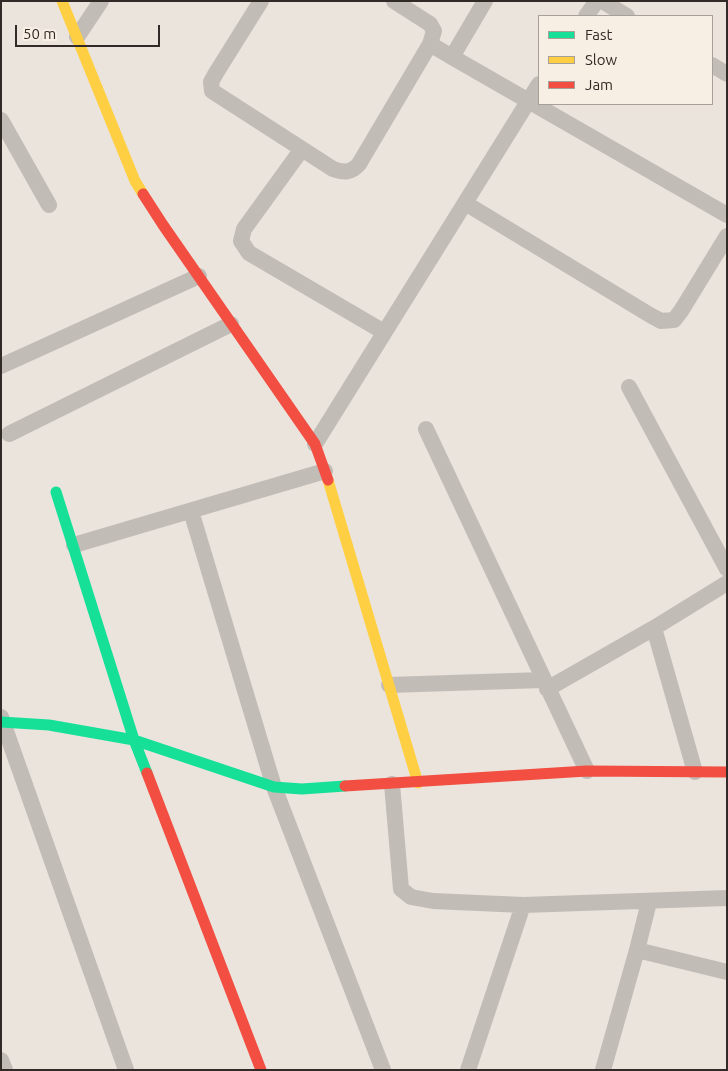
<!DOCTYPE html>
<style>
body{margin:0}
#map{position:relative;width:728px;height:1071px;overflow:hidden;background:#eae4dd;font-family:Ubuntu,sans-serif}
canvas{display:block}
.frame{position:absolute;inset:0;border:2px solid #322a26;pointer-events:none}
.legend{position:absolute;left:538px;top:15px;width:175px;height:90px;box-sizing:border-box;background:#f7efe4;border:1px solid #a8a098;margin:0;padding:6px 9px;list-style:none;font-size:15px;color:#322a26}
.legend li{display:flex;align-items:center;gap:10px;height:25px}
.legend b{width:25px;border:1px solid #a8a098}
.scale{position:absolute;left:15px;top:25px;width:145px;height:22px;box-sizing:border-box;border:2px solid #322a26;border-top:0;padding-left:6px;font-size:15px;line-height:18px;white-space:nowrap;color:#322a26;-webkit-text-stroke:4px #f7efe4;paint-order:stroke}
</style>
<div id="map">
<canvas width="728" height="1071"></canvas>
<div class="frame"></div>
<ul class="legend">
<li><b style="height:6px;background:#16e098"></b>Fast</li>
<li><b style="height:6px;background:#ffcf43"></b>Slow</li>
<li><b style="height:6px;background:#f24e42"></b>Jam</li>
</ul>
<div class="scale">50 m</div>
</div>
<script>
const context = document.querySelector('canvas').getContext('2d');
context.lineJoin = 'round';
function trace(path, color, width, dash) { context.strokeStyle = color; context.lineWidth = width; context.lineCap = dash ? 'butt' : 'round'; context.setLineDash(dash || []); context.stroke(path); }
trace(new Path2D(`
 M261 1 216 73 211 82 212 91 333 169C344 173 351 173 359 164L430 44 434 31 430 24 394 1
 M602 1 627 16
 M586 16 597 1
 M77 37 101 1
 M430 44 452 57 727 215
 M452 57 485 1
 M712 65 727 74
 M1 120 49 205
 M302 149 244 229 241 241 249 253 384 332
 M465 203 650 315 661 321 674 320 681 311 727 236
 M1 366 199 276
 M629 387 727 569
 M426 429 587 771
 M9 434 231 324
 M315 444 539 84
 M191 511 274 787 383 1070
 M74 545 325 471
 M654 628 695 772
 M389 685 543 680
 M547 689 654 628 727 583
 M1 717 126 1070
 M392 784 401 889 411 897 433 901 523 905 727 898
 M637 950 727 972
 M1 1060 5 1070
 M468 1070 523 905
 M603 1070 637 950 649 902`), '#c2bcb6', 16);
trace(new Path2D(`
 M56 492 134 740 147 773
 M1 722 49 725 134 740 274 787 302 789 345 786`), '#16e098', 11);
trace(new Path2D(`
 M62 1 135 181 143 194
 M328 480 418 783`), '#ffcf43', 11);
trace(new Path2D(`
 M143 194 163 225 315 444 328 480
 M147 773 261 1070
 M345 786 587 771 727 772`), '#f24e42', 11);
</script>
